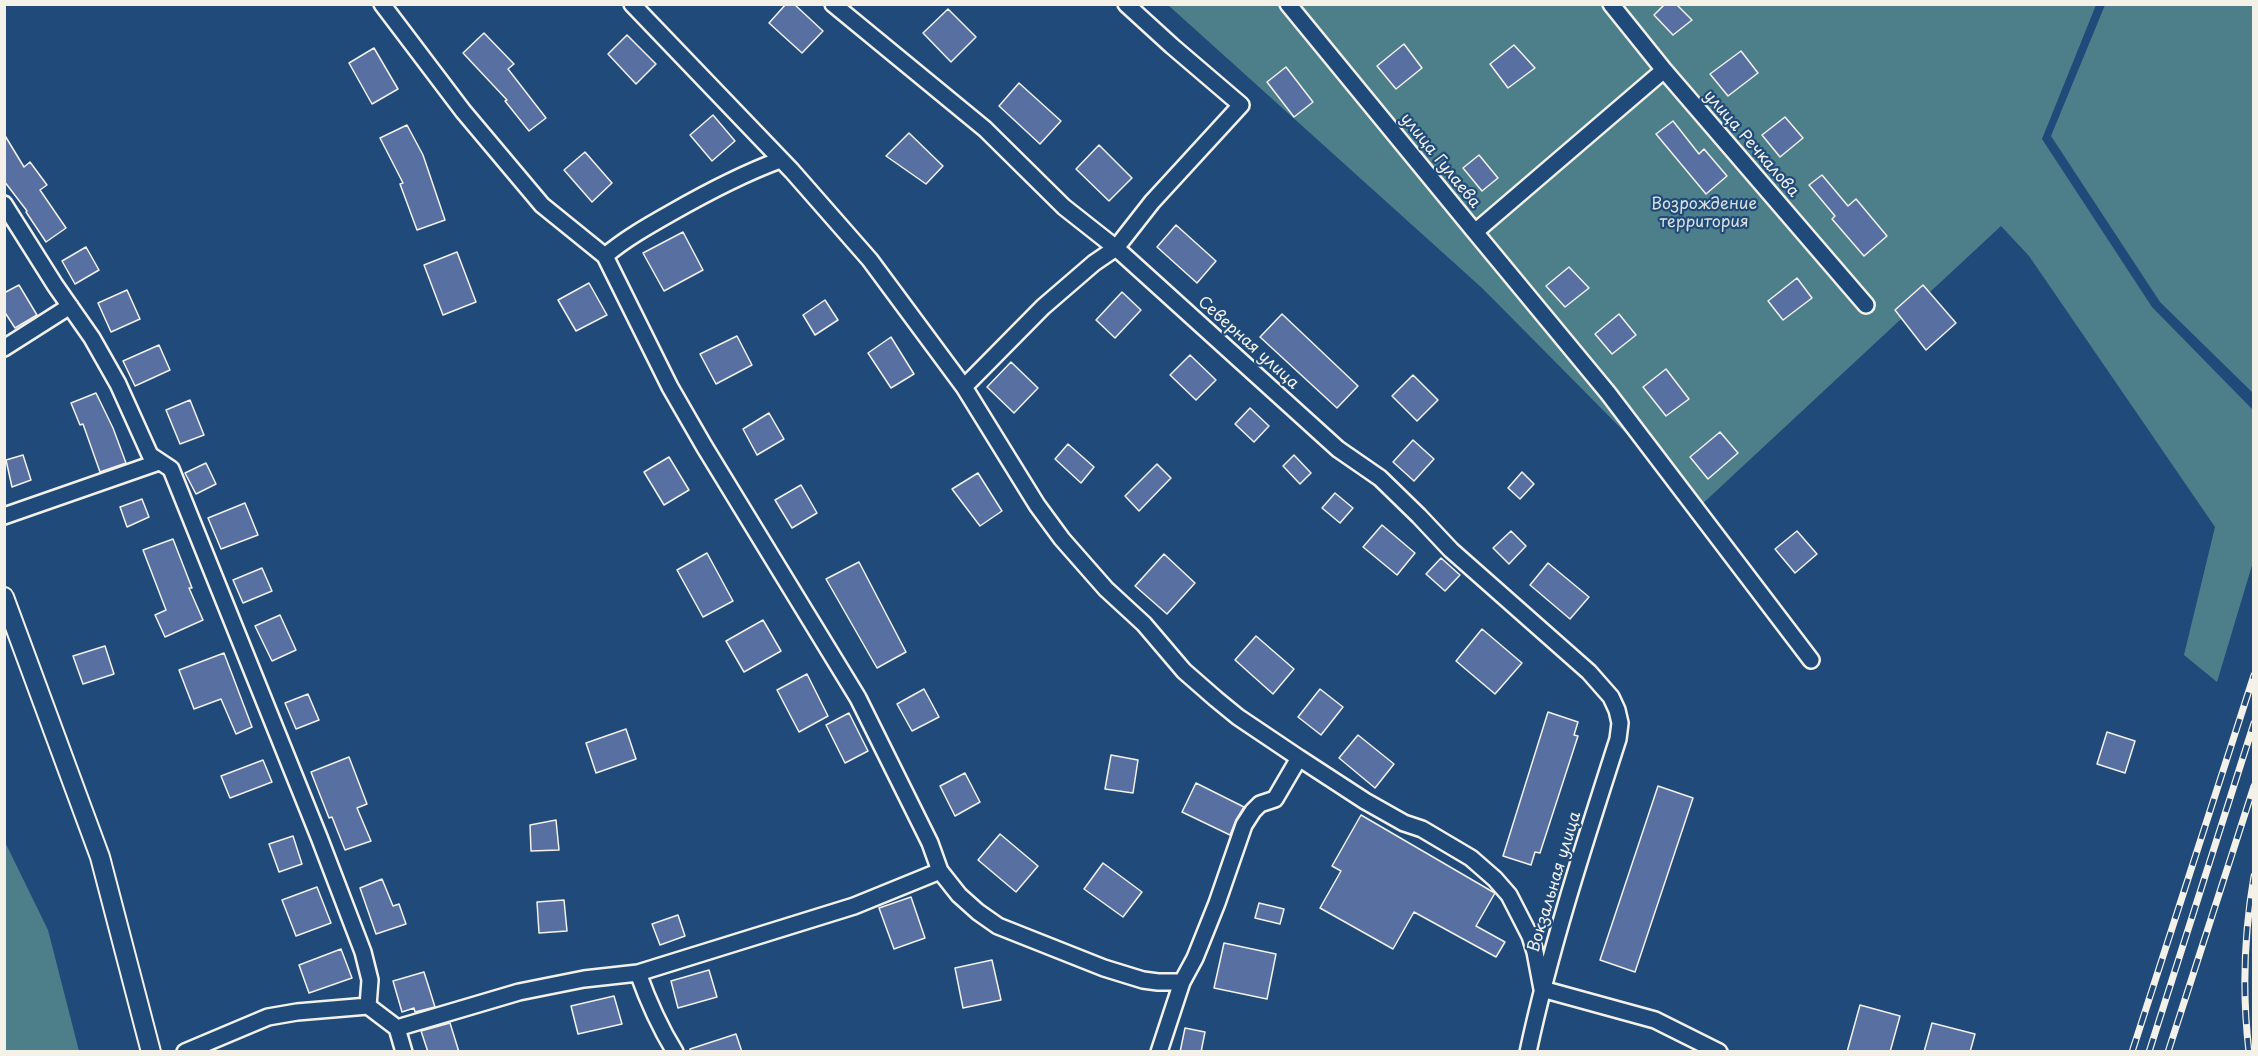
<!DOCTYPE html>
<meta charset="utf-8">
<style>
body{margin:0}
#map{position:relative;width:2258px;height:1056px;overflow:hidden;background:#1f4a7a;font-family:"Playpen Sans",sans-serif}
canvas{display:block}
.frame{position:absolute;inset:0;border:6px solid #f4f1e8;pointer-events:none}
</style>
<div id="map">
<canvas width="2258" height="1056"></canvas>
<div class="frame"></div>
</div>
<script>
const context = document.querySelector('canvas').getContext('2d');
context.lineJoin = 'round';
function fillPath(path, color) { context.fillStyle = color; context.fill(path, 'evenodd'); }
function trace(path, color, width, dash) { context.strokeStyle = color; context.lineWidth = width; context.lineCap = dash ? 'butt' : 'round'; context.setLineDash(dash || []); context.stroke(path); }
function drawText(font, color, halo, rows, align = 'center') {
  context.font = font + ' "Playpen Sans",sans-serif'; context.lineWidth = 4.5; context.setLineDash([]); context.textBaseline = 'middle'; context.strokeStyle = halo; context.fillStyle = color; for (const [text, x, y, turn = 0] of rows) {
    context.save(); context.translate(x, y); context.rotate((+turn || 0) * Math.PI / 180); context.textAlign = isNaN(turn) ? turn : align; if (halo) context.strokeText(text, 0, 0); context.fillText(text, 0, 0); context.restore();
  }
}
fillPath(new Path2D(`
 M1168 5H2096L2042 139 2152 307 2253 410V562L2217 682 2184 655 2215 527 2029 256 2001 226 1699 507 1482 288Z
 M2105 5H2253V393L2160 302 2051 136Z
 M4 840 48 930 79 1051H5Z`), '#4c7f8a');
const building = new Path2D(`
 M786 4H794L823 31 802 53 769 23Z
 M1665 4H1676L1692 20 1673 35 1654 15Z
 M948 9 976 37 951 62 923 33Z
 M484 33 514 64 508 69 546 118 529 131 505 101 507 100 463 53Z
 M627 35 656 64 636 84 608 54Z
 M1404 44 1422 68 1396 89 1377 66Z
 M1514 45 1535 68 1508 88 1490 64Z
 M374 48 398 89 372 104 349 63Z
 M1741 51 1758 73 1728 96 1710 74Z
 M1286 67 1313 102 1294 117 1267 82Z
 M1019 83 1061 121 1040 144 999 106Z
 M713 115 735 141 712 161 690 135Z
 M1785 117 1803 138 1780 157 1762 135Z
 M1673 121 1699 154 1704 149 1727 176 1706 194 1656 134Z
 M407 125 423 155 445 220 417 230 400 184 403 183 380 138Z
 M909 133 943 166 926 184 886 156Z
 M4 134 24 167 30 162 47 185 40 190 66 228 46 242 26 212 27 211 4 181Z
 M1099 145 1132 178 1109 201 1076 169Z
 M585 152 612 183 592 202 564 170Z
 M1479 155 1498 178 1482 191 1463 168Z
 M1822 175 1848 206 1856 199 1887 236 1864 256 1832 219 1835 216 1809 185Z
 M1176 225 1216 261 1197 283 1157 247Z
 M683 232 703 270 664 291 643 253Z
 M86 247 99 270 75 284 62 261Z
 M457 252 476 302 443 315 424 265Z
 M1569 267 1589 288 1565 307 1546 286Z
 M1797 278 1812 298 1783 320 1768 301Z
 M589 283 607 315 576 331 558 300Z
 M19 285 37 315 15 328 4 311V293Z
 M1923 285 1956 323 1926 350 1895 310Z
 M127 290 140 319 111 332 98 303Z
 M1122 292 1141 310 1115 338 1096 320Z
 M825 300 838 320 815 335 803 315Z
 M1282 314 1358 386 1337 408 1260 337Z
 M1619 314 1636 335 1612 354 1595 334Z
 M737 336 752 365 716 384 700 354Z
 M891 337 914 374 891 388 868 353Z
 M159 345 170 370 135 386 123 361Z
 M1190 355 1216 380 1196 400 1170 375Z
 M1011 362 1038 388 1014 413 987 387Z
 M1666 369 1689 399 1666 416 1643 387Z
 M1413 375 1438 400 1417 421 1392 396Z
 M96 393 113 428 126 463 100 472 83 424 80 425 71 403Z
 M190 400 204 435 180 444 166 410Z
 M1250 408 1269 426 1254 442 1235 424Z
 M769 413 784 439 757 455 743 429Z
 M1720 432 1738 453 1708 479 1690 457Z
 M1413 440 1434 459 1414 481 1393 462Z
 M1068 444 1094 467 1081 483 1055 459Z
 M23 455 31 480 12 487 6 460Z
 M1294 455 1311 473 1300 484 1283 466Z
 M669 457 689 490 664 505 644 472Z
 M206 463 216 484 196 494 185 473Z
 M1157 464 1171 478 1139 511 1125 496Z
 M1522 472 1534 484 1520 499 1508 488Z
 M978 473 1002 511 980 526 952 489Z
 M801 485 817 513 792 528 775 500Z
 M1335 493 1353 508 1340 523 1322 508Z
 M142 499 149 517 127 527 120 507Z
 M245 503 258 535 221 549 208 518Z
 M1382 525 1415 553 1397 575 1363 547Z
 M1511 531 1526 546 1509 564 1493 548Z
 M1797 531 1817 554 1795 573 1775 549Z
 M173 539 192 588H189L203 620 165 637 155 615 166 610 143 550Z
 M707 553 733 601 703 617 677 570Z
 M1164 554 1195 583 1167 614 1135 586Z
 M1441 558 1460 575 1445 591 1426 574Z
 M859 562 906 652 877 668 826 579Z
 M1548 563 1589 597 1570 619 1530 585Z
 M262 568 272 591 243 603 233 580Z
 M280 615 296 650 272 661 255 626Z
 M763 620 781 651 744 672 726 641Z
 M1482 629 1522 663 1495 694 1456 661Z
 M1256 636 1294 669 1273 694 1235 660Z
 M105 646 114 674 83 684 73 656Z
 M224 653 252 727 236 734 221 699 194 709 179 670Z
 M807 674 828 716 799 732 777 690Z
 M924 689 939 717 912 731 897 704Z
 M1320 689 1343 707 1321 735 1298 717Z
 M308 694 319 720 296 729 285 703Z
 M1548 712 1578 722 1574 735 1578 736 1540 853 1535 852 1531 865 1503 856Z
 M849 713 868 751 845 763 826 725Z
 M626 729 636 759 596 773 586 743Z
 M2107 732 2135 741 2125 773 2097 764Z
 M1358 735 1394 764 1375 788 1339 758Z
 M1111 755 1138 760 1133 793 1105 789Z
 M349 757 367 804 357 808 371 841 345 850 332 817 329 818 311 772Z
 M263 760 272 782 230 798 221 776Z
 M965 773 980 802 955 816 940 786Z
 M1196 783 1244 807 1236 820 1230 835 1182 812Z
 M1658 786 1693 798 1635 972 1600 960Z
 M1361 815 1493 892 1495 893 1476 926 1505 942 1496 957 1414 912 1393 949 1320 908 1341 871 1332 866Z
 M556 820 559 850 531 851 530 825Z
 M1000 834 1038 866 1016 892 978 860Z
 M293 836 302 864 279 872 269 844Z
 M1103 863 1142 892 1123 917 1084 889Z
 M382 879 393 906 399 904 406 924 376 934 360 888Z
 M317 887 331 923 296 936 282 900Z
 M911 897 925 938 894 949 879 908Z
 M564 900 567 931 539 933 537 902Z
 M1259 903 1284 909 1280 924 1255 918Z
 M678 915 685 936 660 945 652 924Z
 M1224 943 1276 954 1267 999 1214 988Z
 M341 949 352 978 309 993 299 965Z
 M992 960 1001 1000 963 1008 955 968Z
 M709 970 717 997 678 1008 671 981Z
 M424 972 435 1007 415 1012 414 1008 402 1012 393 981Z
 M614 996 622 1024 578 1034 571 1006Z
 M1860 1005 1900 1016 1890 1052H1847Z
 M450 1023 459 1052H428L421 1031Z
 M1932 1023 1975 1034 1970 1052H1924Z
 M1185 1028 1205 1032 1201 1052H1180Z
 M736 1034 742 1052H690V1049Z`);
fillPath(building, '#5870a1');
trace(building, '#f4f1e8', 1.5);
const minor = new Path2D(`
 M382 4 463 111 542 205 605 256 670 387 704 446 858 698 930 843 940 871 959 895 978 912 998 926 1104 968 1143 980 1158 982H1182
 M632 4 792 171 870 260 964 387 1037 505 1062 539 1106 589 1144 624 1184 671 1216 699 1238 717 1299 758
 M833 4 985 129 1064 207 1116 248 1338 449 1380 478 1419 516 1451 550 1589 672 1611 697 1617 710 1620 723 1618 739C1585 842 1551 945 1528 1052
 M1288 4 1475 232 1664 70
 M1611 4 1664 70 1866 305
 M4 204 55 285 92 338 118 384 150 455 171 469 319 837 363 952 370 980 368 1006
 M1475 232 1608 393 1811 660
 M605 256C625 239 648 226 671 213 706 193 742 174 780 160
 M4 348 70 306
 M964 387 1043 307 1094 263 1116 248 1152 202 1241 105 1172 46 1126 4
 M4 516 159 462
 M638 973C648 1001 659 1026 675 1052
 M397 1028 404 1052
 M185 1052 268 1017 297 1012 368 1006 397 1028 519 992 584 979 638 973 854 906 940 871
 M1159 1052 1182 982 1195 958 1217 903 1244 825 1253 811 1260 804 1275 799 1299 758 1365 801 1404 823 1422 829 1471 858 1495 879 1509 895 1530 936 1535 952 1542 989 1655 1020 1719 1052`);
const tertiary = new Path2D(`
 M4 597 100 857 151 1052`);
trace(minor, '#f4f1e8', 20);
trace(tertiary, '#f4f1e8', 22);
trace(minor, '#1f4a7a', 15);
trace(tertiary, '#1f4a7a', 18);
const rail = new Path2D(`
 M2132 1052 2254 675
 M2149 1052 2254 723
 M2168 1052 2254 786
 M2249 1052C2242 993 2244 934 2254 876`);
trace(rail, '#f4f1e8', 7);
trace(rail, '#1f4a7a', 4.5, [14]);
drawText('16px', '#f4f1e8', '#1f4a7a', [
 ["улица Речкалова",1751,144,49],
 ["улица Гулаева",1440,161,51],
 ["Северная улица",1248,343,42],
 ["Вокзальная улица",1555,882,-73]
]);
drawText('16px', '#dbe0da', '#1f4a7a', [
 ["Возрождение",1704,205],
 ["территория",1704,223]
]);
</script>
